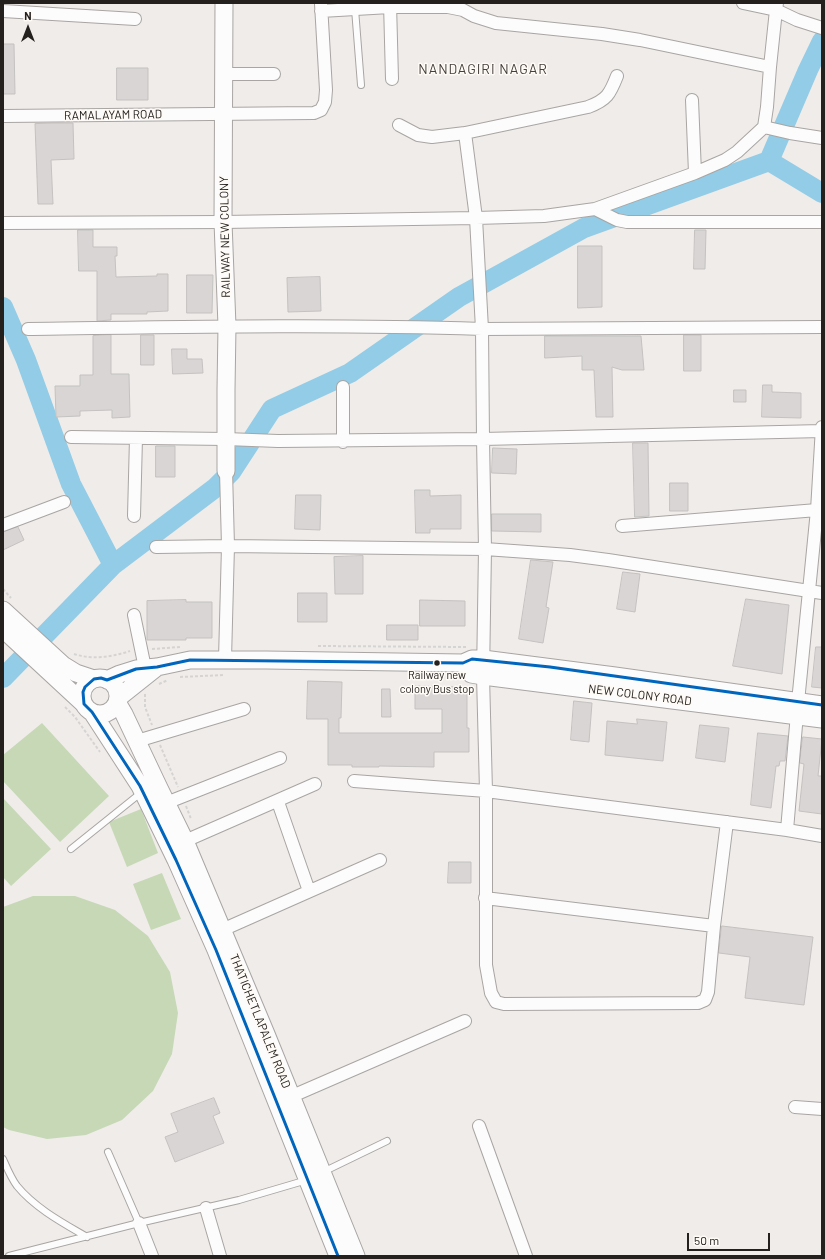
<!DOCTYPE html>
<style>
body{margin:0}
#map{position:relative;width:825px;height:1259px;overflow:hidden;background:#f0ece9;font-family:Barlow,sans-serif}
canvas{display:block}
.frame{position:absolute;inset:0;border:4px solid #23201e;pointer-events:none}
.north{position:absolute;left:8px;top:8px;width:40px;height:40px;-webkit-text-stroke:3px #fefaf6;paint-order:stroke;rotate:0deg;font-size:11px;font-weight:700;line-height:16px;text-align:center;color:#23201e}
.north::after{content:'';display:block;margin:auto;width:14px;height:18px;background:#23201e;clip-path:polygon(50% 0,100% 100%,50% 72%,0 100%)}
.scale{position:absolute;left:687px;top:1233px;width:83px;height:18px;box-sizing:border-box;border:2px solid #23201e;border-top:0;padding-left:5px;font-size:12px;line-height:14px;white-space:nowrap;color:#23201e;-webkit-text-stroke:3px #fefaf6;paint-order:stroke}
</style>
<div id="map">
<canvas width="825" height="1259"></canvas>
<div class="frame"></div>
<div class="north">N</div>
<div class="scale">50 m</div>
</div>
<script>
const context = document.querySelector('canvas').getContext('2d');
context.lineJoin = 'round';
function fillPath(path, color) { context.fillStyle = color; context.fill(path, 'evenodd'); }
function trace(path, color, width, dash) { context.strokeStyle = color; context.lineWidth = width; context.lineCap = dash ? 'butt' : 'round'; context.setLineDash(dash || []); context.stroke(path); }
function drawText(font, color, halo, rows, align = 'center') {
  context.font = font + ' Barlow,sans-serif'; context.lineWidth = 3; context.setLineDash([]); context.textBaseline = 'middle'; context.strokeStyle = halo; context.fillStyle = color; for (const [text, x, y, turn = 0] of rows) {
    context.save(); context.translate(x, y); context.rotate((+turn || 0) * Math.PI / 180); context.textAlign = isNaN(turn) ? turn : align; if (halo) context.strokeText(text, 0, 0); context.fillText(text, 0, 0); context.restore();
  }
}
fillPath(new Path2D(`
 M42 723 109 796 60 842 3 781V755Z
 M3 798 51 849 11 886 3 877Z
 M141 809 158 853 127 867 109 822Z
 M162 873 181 919 151 930 133 884Z
 M33 896H75L115 910 148 936 170 972 178 1013 172 1054 153 1091 122 1120 86 1135 47 1139 9 1130 3 1127V907Z`), '#c6d8b6');
trace(new Path2D(`
 M769 161 822 193
 M3 307 26 360 71 484 113 565
 M3 678 113 565 215 488 231 472 272 409 350 373 459 297 584 228 769 161 808 70 822 41`), '#92cce6', 20);
const building = new Path2D(`
 M3 44H14L15 94H3Z
 M117 68H148V100H117Z
 M57 123H73L74 159 51 160 53 204H38L35 124Z
 M78 230H93V247H117V256H115L116 277 157 276V274H168V311L147 312V314H111V320L97 321V271H79Z
 M695 230H706L705 269H694Z
 M578 246H602V307L578 308Z
 M187 275H213L212 313H187Z
 M320 277 321 311 288 312 287 278Z
 M111 335V374H129L130 417 112 418V410L80 411V416L56 417 55 386H80V375H93V336Z
 M141 335H154V365H141Z
 M684 335H701V371H684Z
 M545 336H641L644 370H622L612 367 613 417H596L594 370H582V356L545 358Z
 M172 349H187V359H202L203 373 173 374Z
 M763 385H772V392L801 393V418L762 417Z
 M734 390H746V402H734Z
 M633 443H648L649 516 635 517Z
 M156 446H175V477H156Z
 M493 448 517 449 516 474 492 473Z
 M670 483H688V511H670Z
 M415 490H430V496L461 495V529H430V533H416Z
 M296 495H321L320 530 295 529Z
 M492 514H541V532L492 531Z
 M18 527 24 540 3 550V532Z
 M363 556V594H335L334 557Z
 M531 560 553 562 546 607 549 608 543 643 519 639Z
 M623 572 640 574 635 612 617 609Z
 M298 593H327V622H298Z
 M746 599 789 605 782 674 733 666Z
 M186 600V602H212V638H186V640H147V601Z
 M420 600 465 601V626H420Z
 M387 625H418V640H387Z
 M816 647H822V688L812 687Z
 M308 681 342 682 341 718H339V733H442V709H415V686L467 687V728H469V752H434V767L379 766V767H352V765H328V719H307Z
 M382 689H390L391 717H382Z
 M574 701 592 703 589 742 571 740Z
 M637 719 667 722 663 761 605 755 607 721 637 724Z
 M700 725 729 728 725 762 696 758Z
 M758 733 788 736 785 761H780L779 766H776L771 808 751 805Z
 M803 737 822 739 818 776H822V814L799 811 804 764 800 763Z
 M449 862H471V883H448Z
 M722 926 813 937 804 1005 745 998 750 957 719 953Z
 M214 1098 220 1113 213 1116 224 1143 175 1162 165 1137 178 1132 171 1114Z`);
fillPath(building, '#d9d5d5');
trace(building, '#c4c1c1', 1);
const lane = new Path2D(`
 M355 9 361 85
 M71 849 142 792
 M108 1152 139 1223
 M3 1159C7 1168 11 1178 17 1186 35 1208 63 1223 87 1237
 M323 1172 387 1141
 M9 1256 139 1223 239 1200 307 1180`);
const street = new Path2D(`
 M390 3 392 79
 M743 3 776 10 777 3
 M3 11 135 19
 M321 11 390 7H448L463 10 474 16 496 23 602 34 640 40 770 67
 M224 74H274
 M692 100 695 173
 M3 116 314 113 321 110 325 102 326 90 321 4
 M399 125 418 135 432 137 465 133 588 107C607 100 610 94 617 76
 M764 127 790 133 822 138
 M465 133 476 218 544 216 595 209 695 173 725 160 737 152 764 127 767 107 770 67 776 10 797 20 822 28
 M595 209 617 220 627 222H822
 M3 223 223 222 476 218 482 329C331 324 179 327 28 329
 M822 327 482 329 483 439 822 431
 M343 387V442
 M71 437 226 439 278 441 483 439 485 549 483 676 486 791 787 830 822 836
 M134 516 136 438
 M3 525 64 502
 M622 526 817 510
 M156 547 228 546 485 549 570 555 608 560 822 593
 M134 615 145 668
 M225 659 228 546 226 471
 M137 741 244 709
 M354 781 486 791V965L491 993 496 1002 504 1004 698 1003 705 1000 708 992 714 926 727 822
 M278 802 309 891
 M166 803 280 758
 M787 830 798 702 817 510 822 427
 M185 841 315 784
 M485 898 714 926
 M222 930 380 860
 M290 1097 465 1021
 M795 1107 822 1109
 M479 1126 526 1256
 M206 1208 220 1256
 M139 1223 152 1256`);
const secondary = new Path2D(`
 M224 3 223 222 227 326 226 390V471
 M3 610 63 665 76 673 94 679
 M3 629 84 704
 M463 663 471 674 483 676 822 719
 M82 696a18 18 0 1 1 36 0a18 18 0 1 1-36 0Z
 M107 680 120 674 136 669 157 667 190 660H266L463 663 472 659H483L615 676 822 705
 M118 698 157 667
 M117 702 124 714 159 788 185 841 266 1034 356 1256
 M92 712 140 786 176 860 216 950 338 1256`);
trace(lane, '#a8a5a3', 8);
trace(street, '#a8a5a3', 14);
trace(secondary, '#a8a5a3', 19);
trace(new Path2D(`
 M3 589 11 598
 M318 646 466 647
 M152 649 180 647
 M74 654C92 660 112 657 130 651
 M180 677 224 675
 M159 684 168 680
 M145 694V707L152 725
 M65 707 75 717 100 752
 M160 745 178 787
 M186 806 191 819`), '#d6d4d3', 2, [3, 2]);
trace(lane, '#fdfcfc', 6);
trace(street, '#fdfcfc', 12);
trace(secondary, '#fdfcfc', 17);
trace(new Path2D(`
 M338 1256 216 950 176 860 140 786 92 712 84 704 83 692 85 687 94 679 101 678 107 680 136 669 157 667 190 660 463 663 472 659 550 667 822 705`), '#0065bd', 3);
for (const [x, y, r, color] of [
 [437,663,3.5,"#23201e"]
]) { const dot = new Path2D(); dot.arc(x, y, r, 0, 2 * Math.PI); context.fillStyle = color; context.fill(dot); trace(dot, '#fefaf6', 1.5); }
drawText('11px', '#23201e', '#fefaf6', [
 ["Railway new",437,675],
 ["colony Bus stop",437,689]
]);
drawText('12px', '#23201e', '#fefaf6', [
 ["RAMALAYAM ROAD",113,115,-1],
 ["RAILWAY NEW COLONY",225,237,-91],
 ["NEW COLONY ROAD",640,695,7],
 ["THATICHETLAPALEM ROAD",260,1021,68]
]);
context.letterSpacing = '1px';
drawText('14px', '#46403c', '#fefaf6', [
 ["NANDAGIRI NAGAR",483,69]
]);
context.letterSpacing = '0px';
</script>
